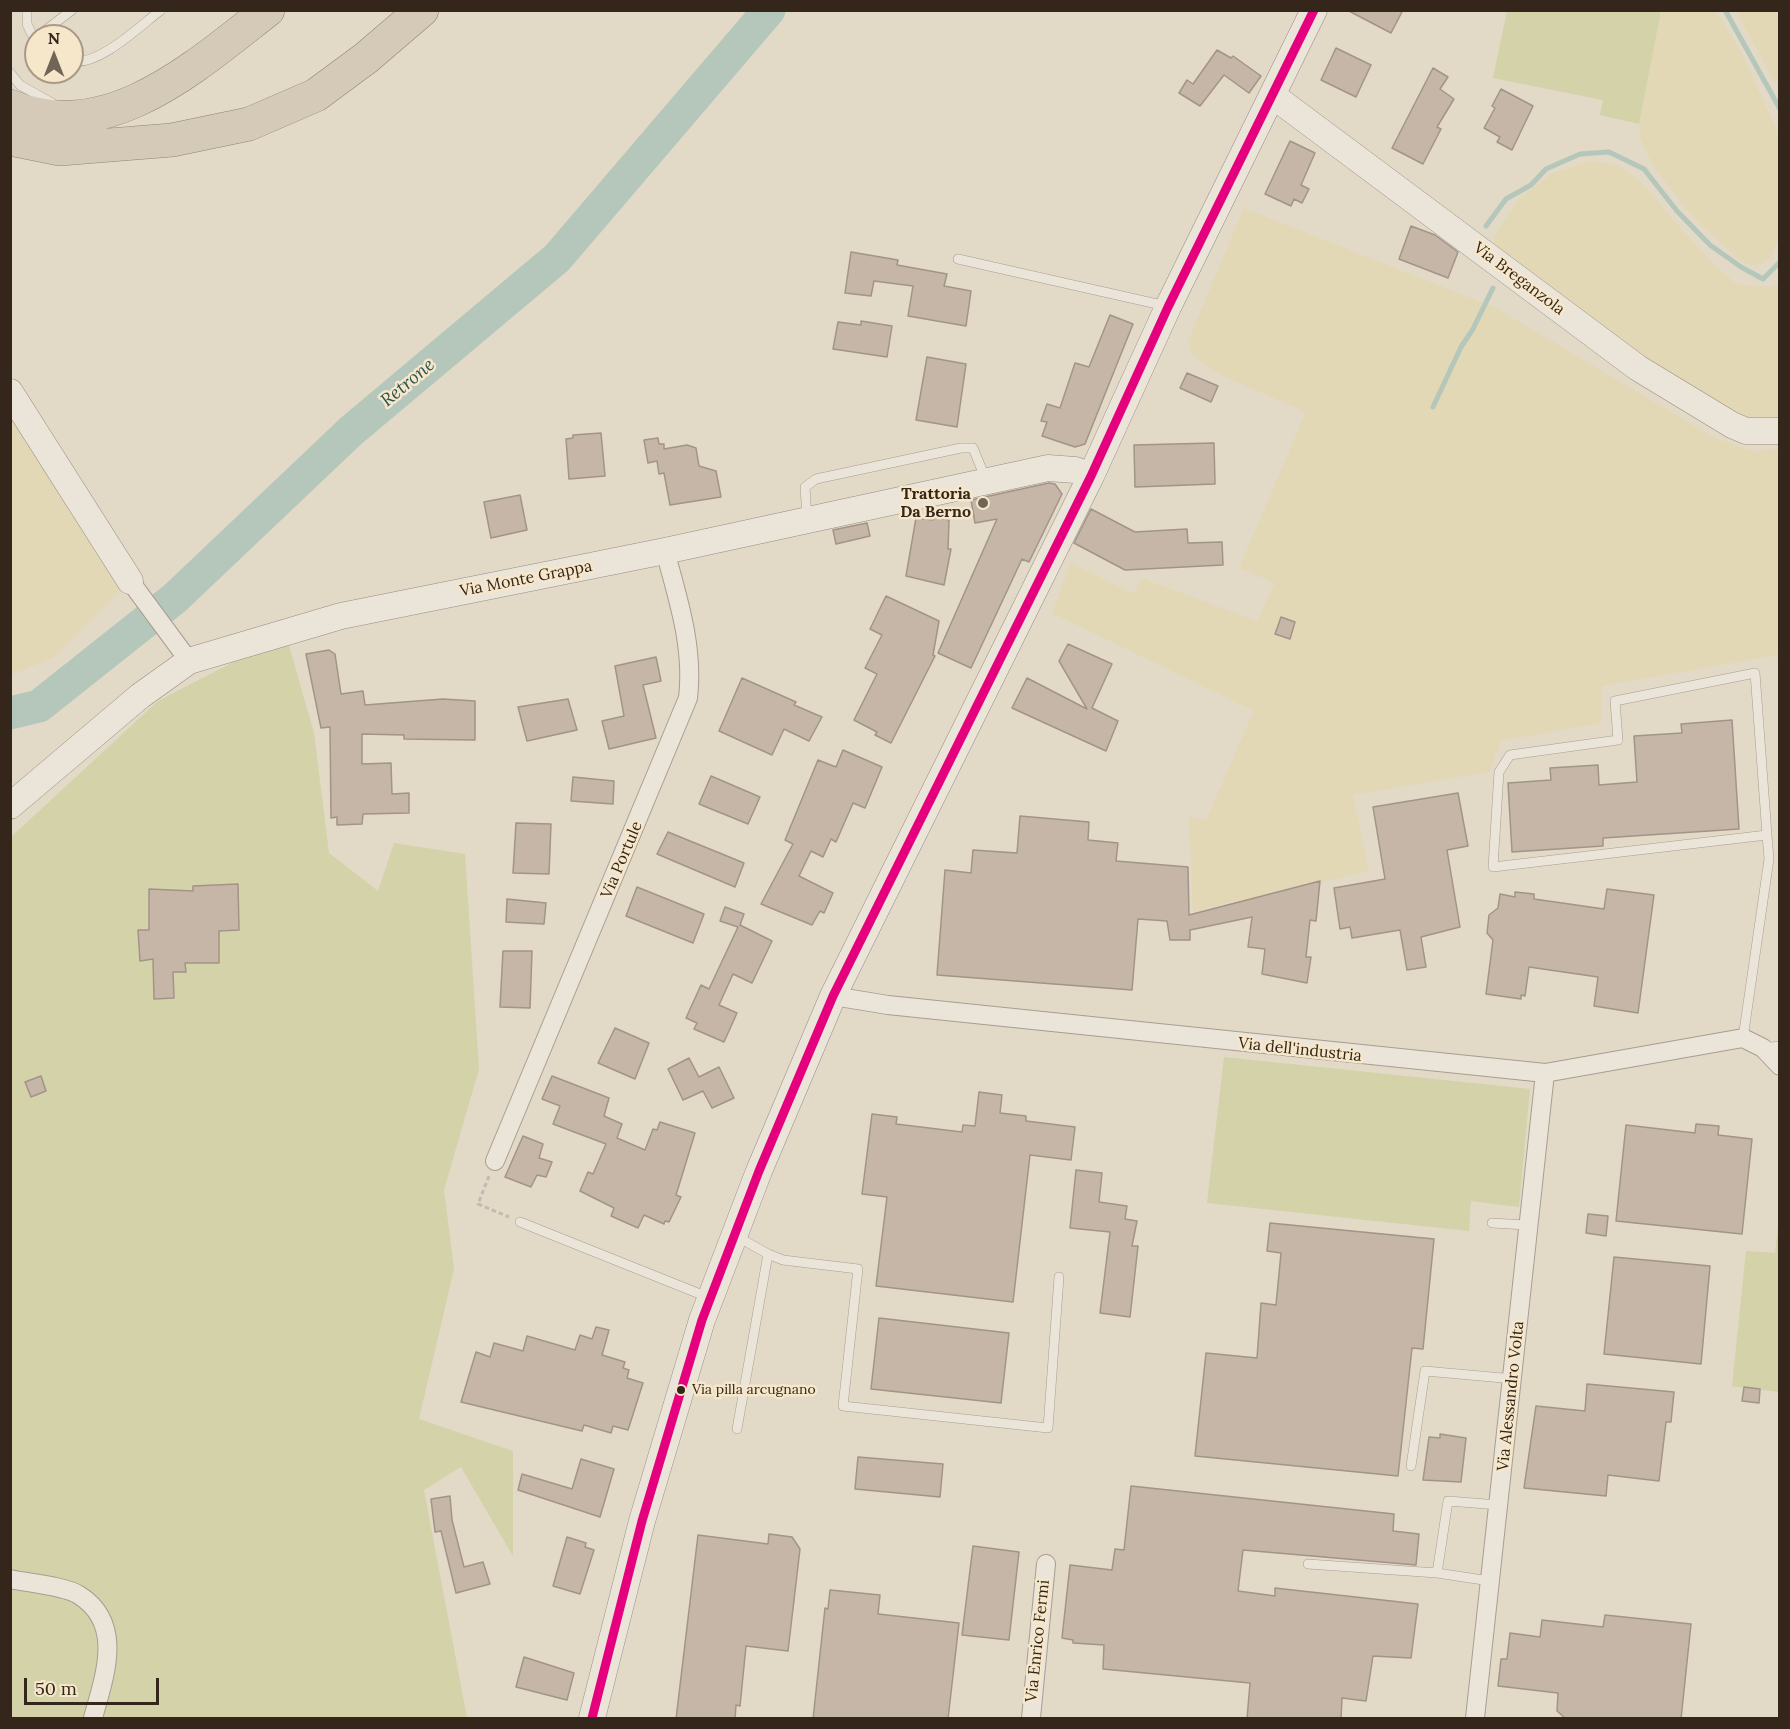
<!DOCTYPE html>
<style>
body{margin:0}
#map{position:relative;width:1790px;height:1729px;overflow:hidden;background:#e2d9c7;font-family:Lora,serif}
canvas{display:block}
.frame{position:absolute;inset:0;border:12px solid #34261a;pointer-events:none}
.north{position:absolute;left:24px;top:24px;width:60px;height:60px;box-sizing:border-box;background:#f6e7cb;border:2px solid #a89a84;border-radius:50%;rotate:0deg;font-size:16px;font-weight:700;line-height:24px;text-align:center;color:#34261a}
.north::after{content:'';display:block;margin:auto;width:21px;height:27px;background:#716557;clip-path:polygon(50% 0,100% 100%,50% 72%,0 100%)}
.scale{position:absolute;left:24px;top:1678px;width:135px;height:27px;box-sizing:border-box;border:3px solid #34261a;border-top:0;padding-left:8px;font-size:18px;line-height:21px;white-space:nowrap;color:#34261a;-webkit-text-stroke:4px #f6e7cb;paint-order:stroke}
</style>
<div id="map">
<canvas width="1790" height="1729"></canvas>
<div class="frame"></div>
<div class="north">N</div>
<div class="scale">50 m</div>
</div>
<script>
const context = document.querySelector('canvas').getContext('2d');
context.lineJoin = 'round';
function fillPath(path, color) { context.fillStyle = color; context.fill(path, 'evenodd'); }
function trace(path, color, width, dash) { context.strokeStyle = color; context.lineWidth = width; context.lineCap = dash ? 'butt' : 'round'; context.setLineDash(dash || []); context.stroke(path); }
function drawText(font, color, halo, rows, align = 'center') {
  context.font = font + ' Lora,serif'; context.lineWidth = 5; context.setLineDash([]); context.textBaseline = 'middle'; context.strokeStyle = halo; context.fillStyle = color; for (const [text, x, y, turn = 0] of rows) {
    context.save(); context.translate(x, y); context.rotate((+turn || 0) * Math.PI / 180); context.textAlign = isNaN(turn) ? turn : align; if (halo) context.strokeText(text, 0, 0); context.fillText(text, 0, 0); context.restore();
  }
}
fillPath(new Path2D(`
 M1661 11H1716L1741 52 1779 135V240L1770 259 1756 266 1740 261 1687 210 1654 167 1640 138 1639 124Z
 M1736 11H1779V90L1738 15Z
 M1592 161 1618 165 1642 183 1704 255 1736 284 1771 287 1779 282V425L1748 423 1691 391 1493 247 1495 235 1517 201 1552 173Z
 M1244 208 1496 308 1713 437 1755 452 1779 448V674L1777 655 1602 686 1601 723 1501 741 1489 772 1353 795 1369 871 1193 911 1189 817 1206 820 1254 711 1052 613 1071 563 1134 594 1141 578 1257 621 1275 583 1239 568 1306 412 1220 375 1193 356 1188 341Z
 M10 392 130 581 54 657 11 675Z`), '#e3d8b6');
fillPath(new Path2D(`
 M1507 11H1661L1639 124 1600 115 1603 100 1493 78Z
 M286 635 314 733 329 853 378 891 394 843 465 854 479 1069 444 1190 454 1269 419 1419 513 1451V1556L461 1467 424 1490 467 1718H11L10 838 158 701Z
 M1224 1057 1530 1089 1519 1207 1471 1201 1469 1231 1207 1203Z
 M1778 1226 1779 1392 1732 1386 1746 1251 1775 1253Z`), '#d4d2a9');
trace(new Path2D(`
 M1725 10 1780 109
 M1486 226 1506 199 1531 185 1546 169 1580 154 1609 152 1644 169 1677 211 1710 245 1741 267 1763 279 1780 262
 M1433 407 1461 347 1473 329 1493 288`), '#b4c7ba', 5);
trace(new Path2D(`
 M10 713 39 706 175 598 351 431 557 258 769 10`), '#b4c7ba', 33);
const building = new Path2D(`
 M1347 10H1403L1391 33Z
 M1336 48 1371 65 1356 97 1321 80Z
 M1217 50 1231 58 1233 56 1261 76 1249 93 1224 75 1200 106 1179 93 1187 80 1193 84Z
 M1433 68 1448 77 1440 89 1454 99 1437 127 1441 129 1423 164 1392 148Z
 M1501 89 1533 106 1512 150 1497 142 1500 137 1484 128 1495 108 1492 106Z
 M1290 141 1315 153 1301 185 1309 189 1302 203 1294 199 1291 206 1265 194Z
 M1411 226 1435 235 1458 252 1448 278 1399 259Z
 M851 252 898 260 897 265 947 274 944 286 971 291 966 326 908 316 913 286 874 281 871 296 845 293Z
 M1110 315 1133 324 1085 444 1075 447 1042 436 1047 422 1041 421 1047 404 1060 408 1075 363 1089 367Z
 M861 321 892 326 887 357 833 349 838 322 861 325Z
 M927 357 966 364 957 427 916 420Z
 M1187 373 1218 386 1211 402 1180 388Z
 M601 433 605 476 569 479 566 439 573 438V435Z
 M658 438 659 444H664V449L687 445 696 448 699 466 716 471 721 497 670 505 664 473 659 474 657 461 648 463 644 440Z
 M1214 443 1215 484 1135 487 1134 445Z
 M1049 483 1055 484 1062 494 1029 562 1022 559 971 668 938 653 997 519 975 523 971 500Z
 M520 495 527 530 491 538 484 502Z
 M1091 509 1135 532 1187 529 1188 543 1222 542 1223 565 1125 570 1074 543Z
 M933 517 949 520 948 549H951L944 585 906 576 916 518 933 520Z
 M867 523 870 536 836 544 833 530Z
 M886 596 939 621 933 655 935 656 891 743 875 735 877 732 854 720 877 674 865 668 882 635 870 629Z
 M1281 617 1295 622 1290 639 1275 634Z
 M1068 644 1112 664 1092 708 1118 721 1106 751 1012 708 1027 678 1087 709 1059 661Z
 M329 650 335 654 341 694 363 691 365 705 443 699 475 701V740L404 739V735L362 734V764L391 763 392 794 409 793V813L363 814 362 824 337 825V817L331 818 330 727 321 728 306 654Z
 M656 657 661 681 643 685 656 738 609 749 602 721 624 716 615 666Z
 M742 678 796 702 794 705 822 717 809 741 784 729 772 755 719 731Z
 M568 699 577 730 527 741 518 707Z
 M1732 720 1739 829 1603 838V846L1512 852 1508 783 1551 780 1550 768 1598 765 1599 785 1637 782 1634 736 1682 733 1681 724Z
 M843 750 882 767 865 808 853 803 836 842 831 839 823 857 811 851 799 876 833 893 824 913 820 911 812 925 761 904 793 844 785 840 818 760 836 767Z
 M711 776 760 797 748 824 699 804Z
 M573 777 614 781 613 804 571 801Z
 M1458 793 1468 846 1447 850 1460 927 1421 937 1426 967 1407 970 1400 930 1352 938 1350 927 1340 929 1334 888 1385 879 1373 807Z
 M1020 816 1089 822 1088 840 1118 843 1116 861 1188 867 1189 915 1320 881 1316 921 1310 920 1306 957H1311L1307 983 1262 974 1265 949 1248 947 1252 917 1190 930V940H1170L1167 921 1138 919 1132 990 937 975 945 870 971 873 973 850 1017 853Z
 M516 823 551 824 549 874 513 873Z
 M668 832 744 863 735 887 657 854Z
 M238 884 239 930 219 931V963H185L186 972H173L174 998 154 999 153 959 140 961 138 930H149V889L193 891V886Z
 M637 887 704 914 693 943 626 916Z
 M1607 889 1654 895 1638 1013 1594 1006 1598 977 1529 967 1525 996 1521 995V999L1486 994 1493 940 1487 933 1489 915 1498 908 1500 894 1515 897V892L1534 894V899L1604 909Z
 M507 899 546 903 544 924 506 922Z
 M725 907 744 914 740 925 772 941 752 983 733 974 719 1005 737 1013 724 1042 694 1029 697 1023 686 1018 701 985 709 989 738 927 720 921Z
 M503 951H532L530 1008 500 1007Z
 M615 1028 649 1043 635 1079 598 1063Z
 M689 1058 699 1077 719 1067 734 1098 712 1108 703 1091 683 1100 668 1069Z
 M41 1076 46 1091 31 1097 25 1082Z
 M552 1076 609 1098 604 1116 622 1124 617 1138 645 1150 653 1129 657 1130 660 1122 695 1133 676 1195 681 1197 669 1222 665 1221 664 1224 644 1215 638 1228 611 1216 614 1208 580 1191 588 1172 593 1174 606 1144 553 1124 560 1106 542 1099Z
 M979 1092 1002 1095 1000 1113 1026 1116V1121L1075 1127 1071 1160 1030 1155 1013 1302 876 1286 887 1197 862 1194 872 1114 897 1117 896 1124 962 1132 963 1125 975 1126Z
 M1696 1124 1719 1126 1718 1135 1752 1139 1742 1234 1616 1221 1626 1125 1695 1133Z
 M523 1136 543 1144 539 1158 552 1162 546 1177 537 1175 531 1187 505 1177Z
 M1076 1170 1102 1173 1099 1202 1127 1206 1125 1219 1137 1221 1132 1246H1138L1130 1317 1100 1313 1110 1232 1070 1228Z
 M1588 1214 1608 1216 1606 1236 1586 1233Z
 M1270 1223 1434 1239 1423 1349 1412 1348 1398 1476 1195 1456 1206 1353 1257 1358 1261 1303 1276 1305 1281 1253 1267 1251Z
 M1614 1257 1710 1266 1701 1364 1604 1354Z
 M879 1318 1009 1333 1001 1403 871 1389Z
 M596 1327 609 1330 602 1355 625 1362 623 1368 629 1370 627 1378 643 1383 628 1430 613 1426 611 1433 584 1425 582 1431 461 1402 476 1352 490 1357 494 1343 523 1351 527 1336 575 1350 580 1335 592 1339Z
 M1587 1384 1674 1392 1671 1422H1666L1659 1481 1608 1475 1606 1496 1524 1488 1536 1406 1585 1411Z
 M1744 1387 1760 1389 1759 1403 1742 1401Z
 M1440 1434 1466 1438 1461 1482 1423 1480 1429 1437 1440 1438Z
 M858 1457 943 1464 940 1497 855 1489Z
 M581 1459 614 1469 600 1517 518 1490 522 1474 572 1489Z
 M1131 1486 1394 1514 1393 1531 1419 1534 1416 1565 1243 1550 1238 1591 1275 1596V1588L1418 1604 1411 1658 1373 1656 1366 1701 1342 1698 1341 1719H1247L1250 1683 1103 1669 1104 1645 1073 1643V1640L1062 1638 1070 1565 1112 1570 1115 1549 1124 1550Z
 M450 1496 452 1520 464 1567 483 1562 490 1584 456 1593 441 1531 435 1532 431 1499Z
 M769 1534 792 1537 800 1549 788 1651 746 1646 740 1706 736 1705 735 1719H676L698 1535 768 1544Z
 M567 1537 586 1543 585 1547 594 1550 580 1594 553 1586Z
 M973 1546 1019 1552 1009 1640 962 1635Z
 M830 1590 880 1595 878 1614 959 1623 948 1719H813L825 1608 828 1609Z
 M1605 1615 1691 1624 1681 1719H1566L1557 1711 1558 1693 1498 1686 1501 1659H1507L1510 1633 1540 1637 1542 1620 1603 1627Z
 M524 1657 574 1673 567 1700 516 1687Z`);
fillPath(building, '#c6b6a8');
trace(building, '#a29487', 1.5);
const lane = new Path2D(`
 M27 10V24L34 39
 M38 36 72 10
 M72 61C98 67 141 25 161 10
 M10 73 20 85 52 103
 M958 259 1166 306
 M807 518 805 487 816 479 961 448H973L986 480
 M1743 1038 1769 859 1767 835 1755 673 1615 701 1618 740 1510 755 1499 772 1493 867 1767 835
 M1763 1048 1780 1046
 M520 1222 710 1298
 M1492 1223 1527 1225
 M736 1236 768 1254 737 1429
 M768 1254 783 1260 858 1269 843 1406 1048 1428 1059 1277
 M1411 1466 1425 1371 1514 1379
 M1308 1564 1437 1573 1448 1501 1499 1505
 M1437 1573 1490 1581`);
const street = new Path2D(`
 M130 581 189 661
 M833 996 888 1005 1545 1073 1743 1038 1763 1048 1780 1066
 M495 1161 688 698C694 647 678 599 665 551
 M10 1579C28 1583 65 1586 79 1595 125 1624 104 1677 93 1718
 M1031 1718 1046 1564
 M1475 1718 1545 1073`);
const secondary = new Path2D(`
 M1272 95 1638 368 1732 425 1746 431H1780
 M10 392 130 581
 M10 806 140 696 189 661 341 616 665 551 1048 468 1075 470 1091 476
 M592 1718 642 1521 702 1320 759 1171 833 996 1091 476 1168 307 1314 10`);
const highway = new Path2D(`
 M10 106C107 148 197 65 268 10
 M10 139 60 149 172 140 249 124 316 95 366 58 422 10`);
trace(lane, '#a79e91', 10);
trace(street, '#a79e91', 20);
trace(secondary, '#968d81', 27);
trace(highway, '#8c8378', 34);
trace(new Path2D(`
 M489 1176 478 1204 509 1217`), '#c2bbb1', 3, [4.5, 3]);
trace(lane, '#eae4d9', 9);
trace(street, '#eae4d9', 18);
trace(secondary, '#eae4d9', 26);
trace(highway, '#d5c9b8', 33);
trace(new Path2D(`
 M592 1718 642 1521 702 1320 759 1171 833 996 1091 476 1168 307 1314 10`), '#e5007d', 9);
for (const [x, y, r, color] of [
 [983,503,6,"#716557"],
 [681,1390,5,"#34261a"]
]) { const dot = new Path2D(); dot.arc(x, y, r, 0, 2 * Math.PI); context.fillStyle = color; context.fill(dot); trace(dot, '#f6e7cb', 2); }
drawText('14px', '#34261a', '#f6e7cb', [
 ["Via pilla arcugnano",692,1390]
], 'left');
drawText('16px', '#34261a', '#f6e7cb', [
 ["Via Breganzola",1519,279,37],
 ["Via Monte Grappa",526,579,-11],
 ["Via Portule",622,860,-67],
 ["Via dell'industria",1300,1050,6],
 ["Via Alessandro Volta",1511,1396,-84],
 ["Via Enrico Fermi",1038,1641,-84]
]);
drawText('bold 16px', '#34261a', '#f6e7cb', [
 ["Trattoria",971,494],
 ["Da Berno",971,512]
], 'right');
drawText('italic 18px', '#295550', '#f6e7cb', [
 ["Retrone",408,383,-40]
]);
</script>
